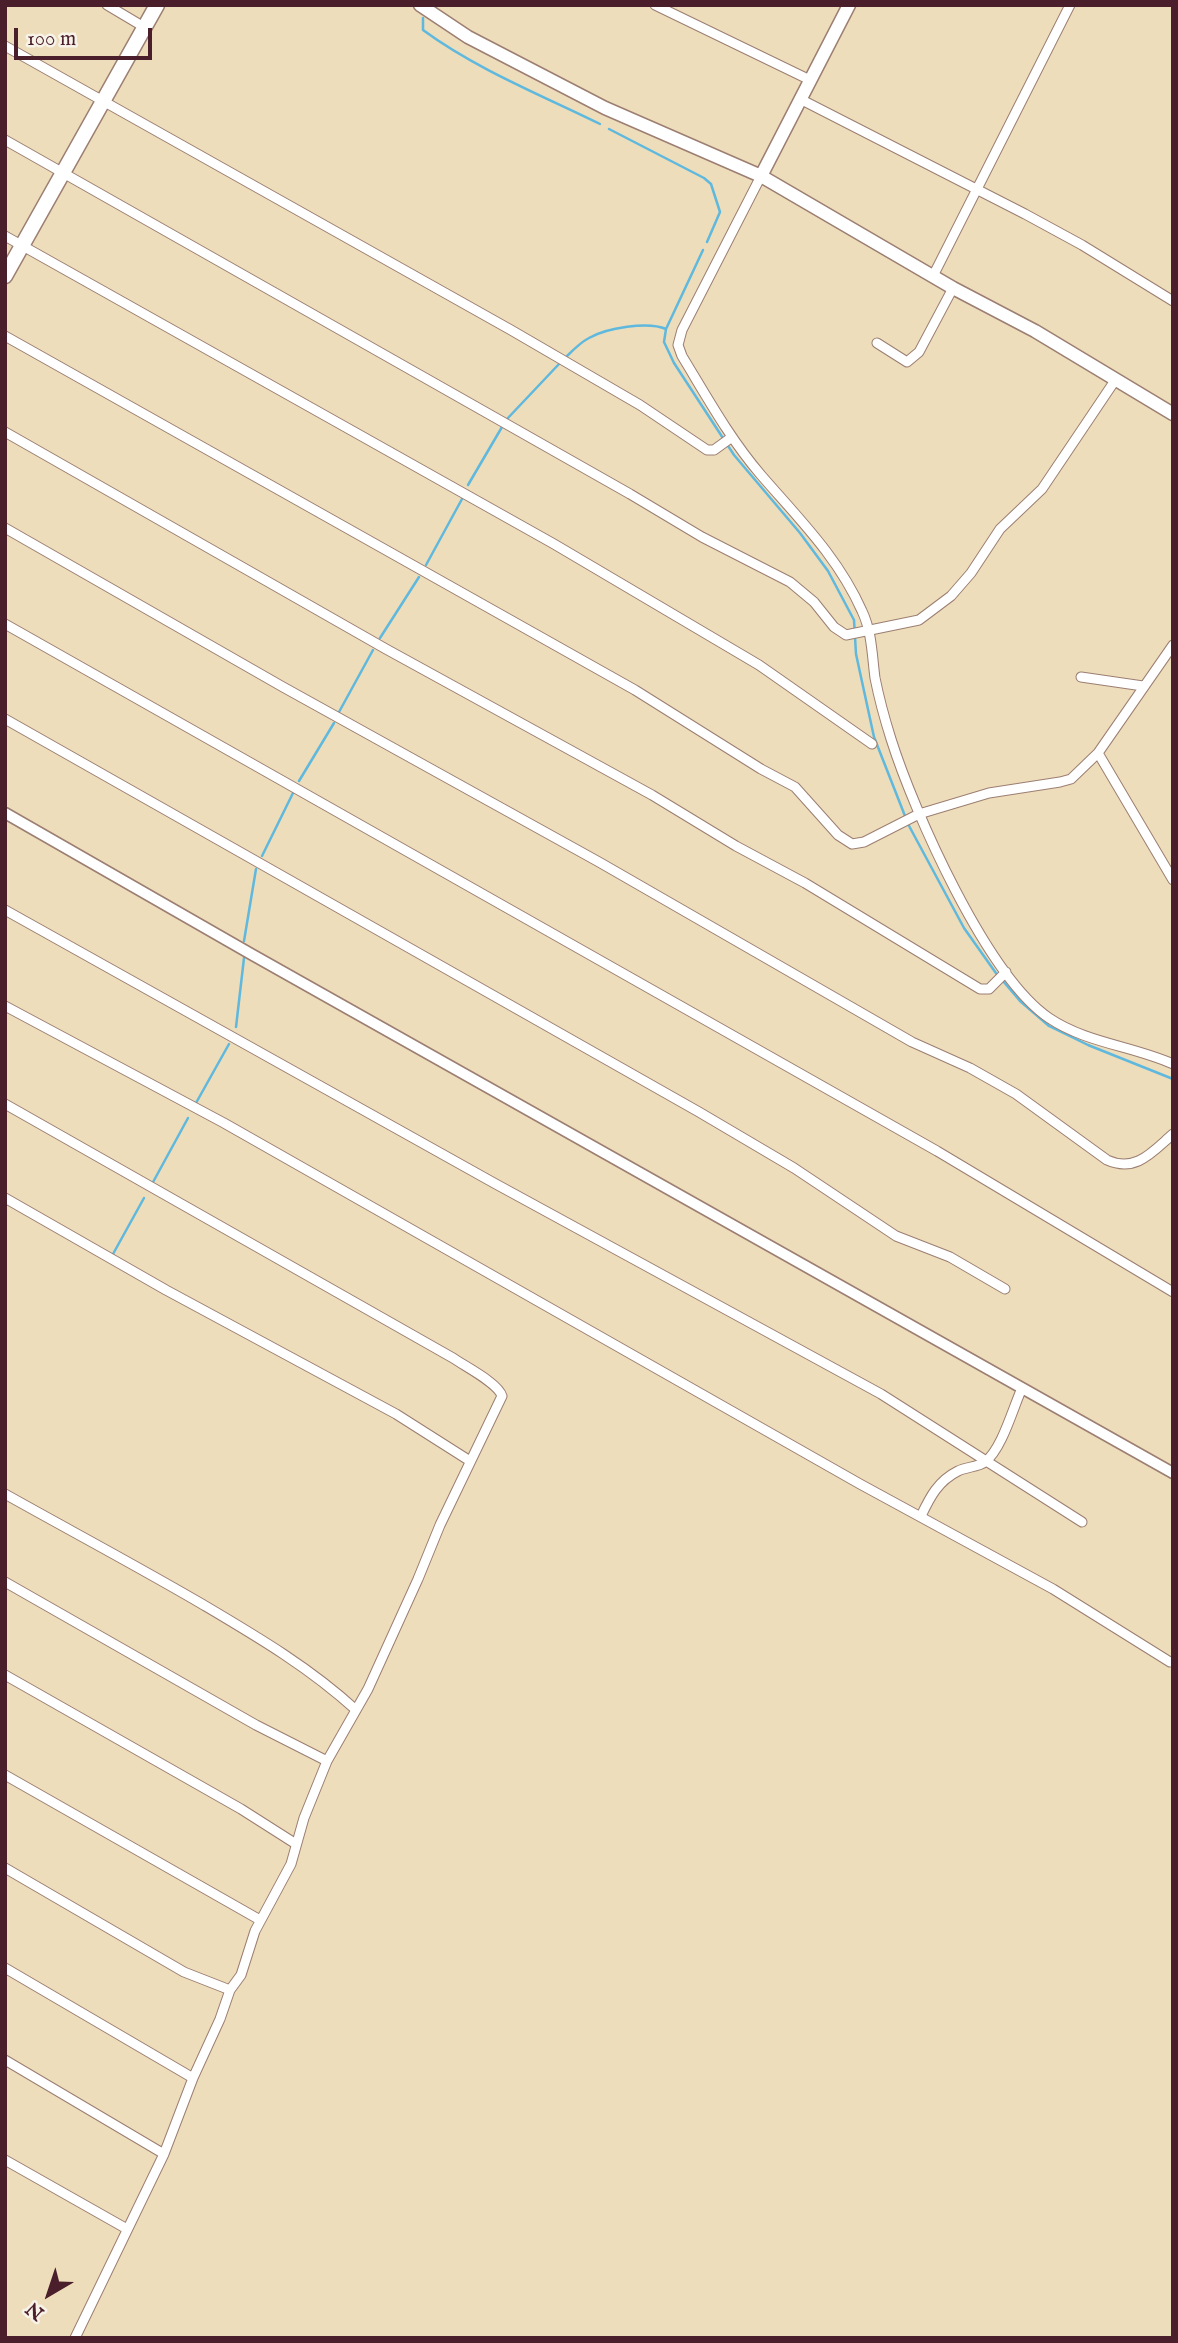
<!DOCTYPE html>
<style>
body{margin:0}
#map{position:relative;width:1178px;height:2343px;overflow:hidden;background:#edddba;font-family:"IM FELL English",serif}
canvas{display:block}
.frame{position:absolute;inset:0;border:7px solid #4a1f2b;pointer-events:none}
.north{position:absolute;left:14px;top:2259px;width:70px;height:70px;-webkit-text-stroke:5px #f7f3e8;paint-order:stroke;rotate:219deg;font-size:19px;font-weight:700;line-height:28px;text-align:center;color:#4a1f2b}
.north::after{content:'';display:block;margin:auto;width:24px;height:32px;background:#4a1f2b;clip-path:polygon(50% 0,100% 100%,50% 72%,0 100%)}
.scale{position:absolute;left:14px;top:28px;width:138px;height:32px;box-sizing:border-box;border:4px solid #4a1f2b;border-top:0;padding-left:9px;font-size:21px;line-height:24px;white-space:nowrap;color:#4a1f2b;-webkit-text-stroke:5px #f7f3e8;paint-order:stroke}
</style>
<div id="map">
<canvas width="1178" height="2343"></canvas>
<div class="frame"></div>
<div class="north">N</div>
<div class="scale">100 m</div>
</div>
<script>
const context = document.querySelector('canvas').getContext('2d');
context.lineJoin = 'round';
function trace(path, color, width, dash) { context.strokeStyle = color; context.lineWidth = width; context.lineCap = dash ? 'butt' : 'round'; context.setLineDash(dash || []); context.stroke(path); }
trace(new Path2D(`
 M423 18V30C476 69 541 95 600 124
 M609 129 704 178 711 184 720 212 707 242
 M703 250 666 329 664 342 674 363 734 455 800 533 828 571 854 620 856 654 874 737 905 816
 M567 356C574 349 581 342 589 338 606 328 648 321 666 329
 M507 419 559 364
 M468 485 502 427
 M426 565 462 499
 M380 638 419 577
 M339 712 373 650
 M299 781 334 723
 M908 824 964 928 998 976
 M262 856 293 793
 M244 941 256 869
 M1003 981 1020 1001 1049 1026 1088 1045 1173 1079
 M236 1027 244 958
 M196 1103 229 1044
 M152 1184 188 1118
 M113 1254 144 1198`), '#5fb8dd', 2.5);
const minor = new Path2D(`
 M107 5 144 27
 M655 5 810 80
 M5 46 511 330 640 405 707 450H714L732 437
 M800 99 1025 214 1082 245 1173 301
 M5 140 630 494 702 537 790 582 814 602 834 627 846 635 919 620 951 596 971 573 1000 529 1042 489 1116 379
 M761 176 682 330 678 345 682 356C707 397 730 439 761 475 799 519 838 557 862 611 872 632 872 655 875 678 879 698 885 720 891 739 914 812 987 976 1049 1018 1086 1043 1133 1046 1173 1064
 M5 236 554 544 759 665 872 744
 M933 276 1070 5
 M5 336 635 690 761 769 795 787 838 835 852 844 864 842 919 814 989 793 1060 782 1071 779 1098 753 1173 645
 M877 343 907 362 919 352 953 288
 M5 432 386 649 652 795 736 846 805 883 980 989H989L1006 972
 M5 528 283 687 599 862 912 1042 970 1068 1016 1094 1107 1160C1136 1173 1152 1152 1173 1134
 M5 624 937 1151 1173 1292
 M1081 677 1143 686
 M5 719 699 1112 794 1168 896 1236 950 1257 1005 1289
 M1098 753 1173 880
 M5 910 494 1183 881 1394 1082 1522
 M5 1006 224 1123 860 1484 1053 1589 1170 1662
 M5 1104 453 1358C466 1367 498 1383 502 1396L440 1525 418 1579 368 1689 327 1761 304 1818 291 1864 255 1931 241 1975 230 1990 220 2019 193 2078 164 2154 75 2338
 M5 1198 166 1290 396 1414 470 1461
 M5 1494C71 1531 137 1566 202 1604 256 1636 309 1667 356 1710
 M921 1516C930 1497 938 1481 958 1471 966 1467 978 1467 985 1462 1002 1449 1013 1408 1022 1388
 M5 1582 256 1725 327 1761
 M5 1675 241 1809 296 1844
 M5 1775 260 1920
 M5 1868 184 1972 230 1990
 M5 1968 193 2078
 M5 2060 164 2154
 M5 2160 127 2229`);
const tertiary = new Path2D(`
 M5 813 251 954 1173 1473`);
const secondary = new Path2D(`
 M420 5 468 37 605 108 761 176 953 288 1035 331 1173 414
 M761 176 849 5`);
const primary = new Path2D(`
 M5 276 157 5`);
trace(minor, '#9c7e72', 11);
trace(tertiary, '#9c7e72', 13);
trace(secondary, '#9c7e72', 15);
trace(primary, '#9c7e72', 17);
trace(minor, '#fff', 9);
trace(tertiary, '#fff', 10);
trace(secondary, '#fff', 12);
trace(primary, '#fff', 14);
</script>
